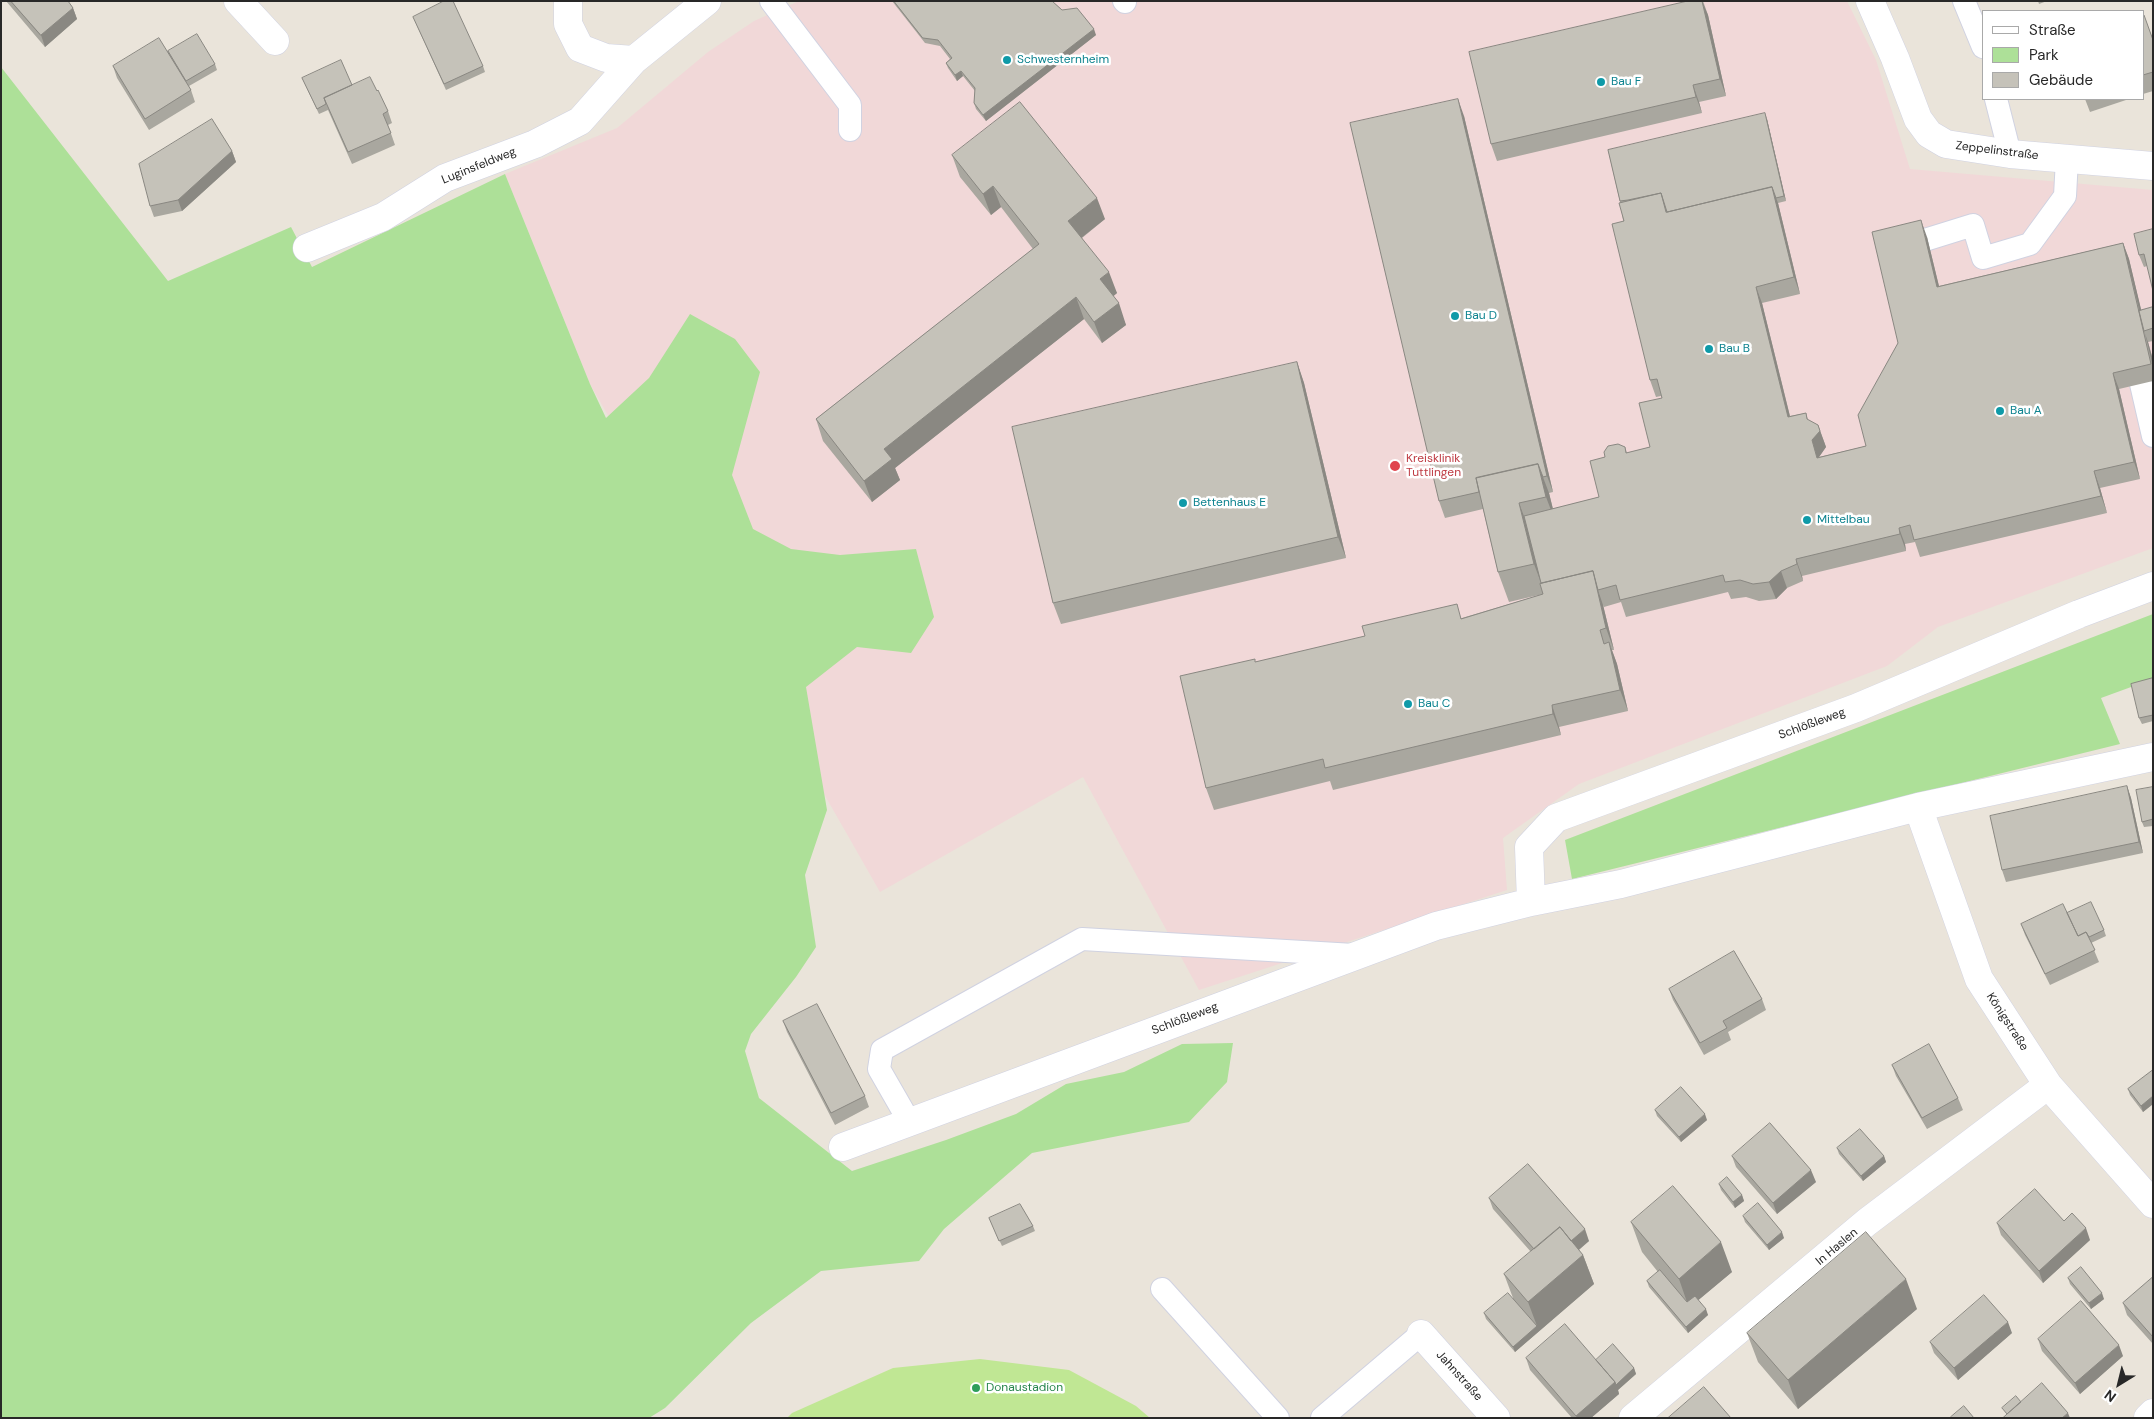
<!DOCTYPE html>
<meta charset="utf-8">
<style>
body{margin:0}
#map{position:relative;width:2154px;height:1419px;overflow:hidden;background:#eae4da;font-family:"DM Sans",sans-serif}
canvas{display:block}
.frame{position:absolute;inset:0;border:2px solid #282828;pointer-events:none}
.legend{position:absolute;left:1982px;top:10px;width:162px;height:90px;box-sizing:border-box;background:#fff;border:1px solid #a9a9a9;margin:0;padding:6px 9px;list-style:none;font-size:15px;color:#282828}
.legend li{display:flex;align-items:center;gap:10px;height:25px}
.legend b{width:25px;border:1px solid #a9a9a9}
.north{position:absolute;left:2094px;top:1359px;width:50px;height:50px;-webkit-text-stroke:4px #fff;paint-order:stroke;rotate:216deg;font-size:14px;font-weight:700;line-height:20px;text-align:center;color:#282828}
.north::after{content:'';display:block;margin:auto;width:18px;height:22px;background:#282828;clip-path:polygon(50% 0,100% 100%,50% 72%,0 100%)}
</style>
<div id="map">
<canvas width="2154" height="1419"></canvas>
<div class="frame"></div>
<ul class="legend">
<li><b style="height:6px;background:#fff"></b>Straße</li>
<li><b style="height:14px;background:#ade098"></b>Park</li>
<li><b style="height:14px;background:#c5c2b9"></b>Gebäude</li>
</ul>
<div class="north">N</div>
</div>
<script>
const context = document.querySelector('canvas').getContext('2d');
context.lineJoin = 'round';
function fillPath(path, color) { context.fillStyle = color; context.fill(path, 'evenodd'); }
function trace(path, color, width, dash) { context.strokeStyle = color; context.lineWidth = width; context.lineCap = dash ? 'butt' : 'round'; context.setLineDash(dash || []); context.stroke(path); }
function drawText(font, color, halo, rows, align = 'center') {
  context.font = font + ' "DM Sans",sans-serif'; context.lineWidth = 5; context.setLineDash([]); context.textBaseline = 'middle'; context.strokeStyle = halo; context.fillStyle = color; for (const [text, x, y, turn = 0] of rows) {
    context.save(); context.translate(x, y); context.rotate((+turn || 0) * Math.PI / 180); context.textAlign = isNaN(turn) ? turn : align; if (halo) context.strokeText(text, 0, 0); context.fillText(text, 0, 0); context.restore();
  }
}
fillPath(new Path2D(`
 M799 1H1847L1876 60 1910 169 2153 190V548L1938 627 1887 666 1579 784 1503 838 1507 890 1199 990 1083 777 880 892 590 384 505 174 617 128 708 52 754 21Z`), '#f1d8d8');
fillPath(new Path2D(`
 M1 67 168 281 291 227 312 267 505 174 590 384 606 418 649 378 690 314 735 339 760 372 732 475 753 529 791 549 840 555 916 549 934 617 911 653 857 647 806 687 827 810 805 875 816 947 796 977 751 1034 745 1051 759 1098 852 1171 946 1140 1016 1114 1066 1084 1124 1072 1182 1044 1233 1043 1227 1082 1189 1122 1032 1153 944 1229 919 1261 821 1271 751 1323 665 1408 649 1418H1Z
 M2153 614V679L2101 698 2120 744 1572 879 1565 840Z`), '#ade098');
fillPath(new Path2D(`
 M980 1359 1069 1370 1136 1406 1150 1418H787L792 1413 893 1368Z`), '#c0e794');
const service = new Path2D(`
 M771 1 850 105V130
 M1124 1 1125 2
 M1964 1 1983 47
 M1996 99 2010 154
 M1928 239 1973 225 1983 258 2030 244 2065 196 2067 159
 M2141 384 2153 436
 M910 1123 879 1069 882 1050 1082 939 1354 955
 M1162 1289 1278 1418
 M1322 1418 1421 1334`);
const minor = new Path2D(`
 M238 1 275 41
 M568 1V24L580 48 606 58 634 60
 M1870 1 1895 58 1918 119 1929 134 1946 144 2010 154 2153 166
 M307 248 383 217 445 178 535 144 580 121 634 60 707 1
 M1918 807 1979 979 2048 1085 2153 1204
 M1531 902 1529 847 1556 818 1856 708 2079 614 2153 586
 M843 1147 1436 926 1531 902 1621 884 1918 807 2153 757
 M1421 1334 1496 1418
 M1633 1418 1867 1222 2048 1085
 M2148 1418 2153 1413`);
trace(service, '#d0d2e1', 24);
trace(minor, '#d0d2e1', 29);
trace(service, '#fff', 22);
trace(minor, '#fff', 28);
fillPath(new Path2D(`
 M6 1H68L73 8 77 19 45 47Z
 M892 1H1052L1062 10 1096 35 986 121 976 109 974 103 975 91 963 76 957 81 948 68 946 63 950 59 940 46 925 43Z
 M1688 1H1703L1708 15 1726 96 1699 102 1702 113 1497 161 1491 144Z
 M2038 1H2047L2039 4Z
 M2143 15 2153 39V91L2143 94Z
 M413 17 483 66 485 72 446 90Z
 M168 51 215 64 217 70 189 86 191 90 195 102 149 130 117 78 113 66Z
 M302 78 352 85 377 91 388 111 392 123 388 125 395 145 352 164 328 110 319 114Z
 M2085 99H2129L2090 112Z
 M1464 116 1553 492 1549 493 1553 509 1599 497 1605 457 1625 447 1627 453 1650 447 1662 398 1661 396 1656 397 1650 380 1620 202 1608 150 1767 119 1786 201 1778 203 1800 294 1762 303 1790 416 1806 413 1808 420 1818 425 1826 447 1819 457 1866 446 1898 343 1927 237 1939 286 2123 243 2129 259 2141 310 2153 307V341L2148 342 2153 360V381L2119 389 2140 479 2100 488 2107 513 1920 557 1915 542 1905 544 1906 551 1802 576 1803 581 1787 588 1776 599 1759 601 1746 597 1731 599 1728 592 1626 617 1621 602 1604 607 1603 605 1614 650H1612L1617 664 1628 711 1559 727 1561 735 1333 790 1330 781 1214 810 1206 788 1256 662 1462 618 1543 594 1509 602 1498 572 1483 509 1445 518 1439 501Z
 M232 151 236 162 182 211 154 217 150 206Z
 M952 155 1105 219 1082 238 1117 293 1113 296 1126 325 1102 343 1084 319 895 468 900 480 872 502 823 441 816 419 1033 249 1001 207 991 215 960 177Z
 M2153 229 2147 266 2144 267 2139 255Z
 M1297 362 1304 383 1346 558 1061 624 1053 603Z
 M2153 678V721L2142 724 2139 718Z
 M2127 786 2131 798 2143 853 2006 882 2002 870Z
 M2153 787V826L2144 827 2142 822Z
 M2067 914 2104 930 2106 936 2091 943 2099 962 2050 985 2025 935 2021 924Z
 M1669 989 1762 999 1766 1010 1728 1032 1731 1040 1704 1055 1673 1000Z
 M783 1021 865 1096 869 1107 835 1125 787 1032Z
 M1892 1065 1958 1098 1963 1110 1927 1129 1896 1076Z
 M2153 1070V1104L2143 1112 2130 1095 2128 1089Z
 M1655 1110 1707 1120 1681 1142 1657 1116Z
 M1837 1148 1884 1156 1886 1162 1863 1181 1839 1154Z
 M1732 1156 1816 1182 1777 1214 1736 1167Z
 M1719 1184 1742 1195 1744 1201 1735 1208 1721 1190Z
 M1489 1198 1589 1241 1579 1250 1583 1255 1594 1284 1515 1352 1486 1319 1484 1313 1513 1298 1504 1274 1531 1252 1493 1209Z
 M1743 1216 1784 1238 1769 1250 1745 1222Z
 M989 1218 1033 1226 1035 1231 1002 1246Z
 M1631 1222 1732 1272 1698 1300 1708 1315 1688 1333 1649 1287 1647 1281 1658 1272 1642 1252Z
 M1997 1223 2090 1240 2043 1283 2001 1235Z
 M2153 1277V1344L2127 1315 2123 1303Z
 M2068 1278 2104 1299 2091 1309 2070 1284Z
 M1917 1309 1798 1409 1758 1362 1747 1333Z
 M2012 1333 1958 1380 1934 1353 1930 1342Z
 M2038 1339 2123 1356 2080 1394 2042 1351Z
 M1526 1358 1596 1360 1634 1368 1636 1374 1618 1390 1619 1394 1591 1418H1572L1530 1370Z`), '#a9a79f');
fillPath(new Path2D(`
 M1702 1 1708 15 1726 96 1720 79Z
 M73 8 77 19 45 47 41 35Z
 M1094 29 1096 35 986 121 983 115Z
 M961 71 963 76 957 81 955 75Z
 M1693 85 1699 102 1702 113 1696 97Z
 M1458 99 1464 116 1553 492 1547 476Z
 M1765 113 1767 119 1786 201 1784 196Z
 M232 151 236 162 182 211 178 200Z
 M993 186 1001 207 991 215 983 194Z
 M1772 187 1778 203 1800 294 1794 277Z
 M1097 198 1105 219 1076 242 1068 221Z
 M1921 220 1927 237 1943 303 1937 287Z
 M2123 243 2129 259 2146 330 2144 331 2148 342 2153 360V367Z
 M1109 272 1117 293 1108 301 1100 279Z
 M1756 287 1762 303 1794 433 1788 417Z
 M1076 297 1084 319 895 468 900 480 872 502 864 481 884 449Z
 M1119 303 1126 325 1102 343 1094 322Z
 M1297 362 1304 383 1346 558 1338 537Z
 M2113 373 2119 389 2140 479 2134 462Z
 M1818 425 1826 447 1819 457 1817 458 1812 440Z
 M1538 464 1549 493 1557 526 1546 497Z
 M2094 471 2100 488 2107 513 2101 496Z
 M1519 503 1530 532 1543 588 1534 564Z
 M1899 528 1905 544 1906 551 1900 534Z
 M1796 559 1802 576 1803 581 1797 564Z
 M1593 571 1598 590 1603 605 1614 650 1606 628Z
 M1781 571 1787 588 1776 599 1769 582Z
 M1609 642 1617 664 1628 711 1620 690Z
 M1552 705 1559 727 1561 735 1553 714Z
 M2127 786 2131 798 2143 853 2139 842Z
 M2153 1096V1104L2143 1112 2141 1106Z
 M1705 1114 1707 1120 1681 1142 1679 1137Z
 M1884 1156 1886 1162 1863 1181 1861 1176Z
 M1811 1170 1816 1182 1777 1214 1773 1203Z
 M1742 1195 1744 1201 1735 1208 1733 1202Z
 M2086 1228 2090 1240 2043 1283 2039 1271Z
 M1585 1229 1589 1241 1550 1274 1546 1262Z
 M1782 1232 1784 1238 1769 1250 1767 1245Z
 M1721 1242 1732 1272 1689 1308 1679 1279Z
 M1583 1255 1594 1284 1515 1352 1513 1347 1537 1326 1528 1302Z
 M1906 1279 1917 1309 1798 1409 1788 1380Z
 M2102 1293 2104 1299 2091 1309 2089 1303Z
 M1706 1309 1708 1315 1688 1333 1686 1327Z
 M2008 1322 2012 1333 1958 1380 1954 1368Z
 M2119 1345 2123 1356 2080 1394 2075 1383Z
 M1634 1368 1636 1374 1618 1390 1619 1394 1591 1418H1577L1576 1416 1615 1382Z
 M2068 1413 2070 1418H2062Z`), '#8a8882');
const building = new Path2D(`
 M11 1H68L73 8 41 35Z
 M444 1H453L483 66 444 84 413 17Z
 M894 1H1052L1062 10 1077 8 1094 29 983 115 974 103 975 88 961 71 955 75 946 63 952 58 938 40 923 38Z
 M1688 1H1702L1720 79 1693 85 1696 97 1491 144 1469 52Z
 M2143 15H2144L2153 40V72L2143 75Z
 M197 34 215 64 186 81 168 51Z
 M159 38 191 90 145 119 113 66Z
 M341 60 352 85 324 98 326 104 317 109 302 78Z
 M370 77 377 91 378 90 388 111 383 114 391 133 348 152 324 98Z
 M1458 99 1547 476 1543 477 1538 464 1476 478 1479 492 1439 501 1350 123Z
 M1020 102 1097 198 1068 221 1109 272 1100 279 1119 303 1094 322 1076 297 884 449 892 459 864 481 816 419 1039 244 993 186 983 194 952 155Z
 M1765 113 1784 196 1776 198 1772 187 1667 212 1661 193 1628 200 1620 201 1608 150Z
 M212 119 232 151 178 200 150 206 139 164Z
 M1772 187 1794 277 1756 287 1788 417 1806 413 1807 419 1818 425 1820 431 1812 440 1817 458 1866 446 1858 415 1898 343 1872 232 1921 220 1937 287 2123 243 2151 364 2113 373 2134 462 2094 471 2101 496 1914 540 1910 525 1899 528 1900 534 1796 559 1797 564 1781 571 1769 582 1753 584 1740 580 1725 582 1723 575 1620 600 1616 585 1598 590 1593 571 1541 583 1524 516 1599 497 1590 461 1605 457 1604 452 1608 446 1618 444 1625 447 1626 453 1650 447 1639 403 1662 398 1657 379 1650 380 1612 224 1624 221 1619 203 1661 193 1666 212Z
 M2153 229V291L2144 254 2139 255 2134 234Z
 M2153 307V328L2144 331 2139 311Z
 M1297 362 1338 537 1053 603 1012 427Z
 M1538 464 1546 497 1519 503 1534 564 1498 572 1476 478Z
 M1593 571 1606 628 1600 630 1604 644 1609 642 1620 690 1552 705 1553 714 1325 768 1323 759 1206 788 1180 676 1255 659V662L1365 636 1362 626 1457 604 1461 619 1543 594 1540 584Z
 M2153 678V715L2139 718 2131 684Z
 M2127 786 2139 842 2002 870 1990 816Z
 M2153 787V819L2142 822 2136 790Z
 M2091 902 2104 930 2089 937 2086 932 2078 936 2067 913Z
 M2063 904 2078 936 2086 932 2095 950 2045 974 2021 924Z
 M1734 951 1762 999 1723 1021 1727 1028 1700 1043 1669 989Z
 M817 1004 865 1096 831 1113 783 1021Z
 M1929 1044 1958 1098 1922 1118 1892 1065Z
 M2153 1070V1096L2141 1106 2128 1089Z
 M1681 1087 1705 1114 1679 1137 1655 1110Z
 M1770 1123 1811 1170 1773 1203 1732 1156Z
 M1860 1129 1884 1156 1861 1176 1837 1148Z
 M1528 1164 1585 1229 1571 1241 1560 1227 1534 1249 1489 1198Z
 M1727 1177 1742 1195 1733 1202 1719 1184Z
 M1673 1186 1721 1242 1679 1279 1631 1222Z
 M2035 1189 2064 1221 2072 1213 2086 1228 2039 1271 1997 1223Z
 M1758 1203 1782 1232 1767 1245 1743 1216Z
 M1020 1204 1033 1226 999 1241 989 1218Z
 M1560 1227 1583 1255 1528 1302 1504 1274Z
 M1866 1232 1906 1279 1788 1380 1747 1333Z
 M2081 1267 2102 1293 2089 1303 2068 1278Z
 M1660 1270 1687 1302 1695 1296 1706 1309 1686 1327 1647 1281Z
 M2153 1277V1337L2123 1303Z
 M1508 1293 1537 1326 1513 1347 1484 1313Z
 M1984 1295 2008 1322 1954 1368 1930 1342Z
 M2081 1301 2119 1345 2075 1383 2038 1339Z
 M1565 1324 1615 1382 1576 1416 1526 1358Z
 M1613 1344 1634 1368 1616 1385 1615 1382 1596 1360Z
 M2042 1383 2068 1413 2062 1418H2003Z
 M1704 1387 1731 1418H1668Z
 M2016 1396 2021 1402 2007 1414 2002 1408Z
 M1964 1406 1974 1418H1952L1951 1417Z`);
fillPath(building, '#c5c2b9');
trace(building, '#8a8882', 1);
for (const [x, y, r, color] of [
 [1007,60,5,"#0f9aa8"],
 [1601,82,5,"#0f9aa8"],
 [1455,316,5,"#0f9aa8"],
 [1709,349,5,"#0f9aa8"],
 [2000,411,5,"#0f9aa8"],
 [1395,466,6,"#e0444e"],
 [1183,503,5,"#0f9aa8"],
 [1807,520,5,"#0f9aa8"],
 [1408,704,5,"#0f9aa8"],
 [976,1388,5,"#2e9e5b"]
]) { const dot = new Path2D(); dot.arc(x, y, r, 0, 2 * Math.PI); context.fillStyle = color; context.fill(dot); trace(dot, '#fff', 2); }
drawText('12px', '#0d838f', '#fff', [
 ["Schwesternheim",1017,60],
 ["Bau F",1611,82],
 ["Bau D",1465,316],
 ["Bau B",1719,349],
 ["Bau A",2010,411],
 ["Bettenhaus E",1193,503],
 ["Mittelbau",1817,520],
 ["Bau C",1418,704]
], 'left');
drawText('12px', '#282828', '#fff', [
 ["Zeppelinstraße",1997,151,7],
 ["Luginsfeldweg",479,166,-22],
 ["Schlößleweg",1812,724,-20],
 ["Schlößleweg",1185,1019,-21],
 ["Königstraße",2007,1022,57],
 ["In Haslen",1837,1247,-40],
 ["Jahnstraße",1459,1376,48]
]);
drawText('12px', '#be3a42', '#fff', [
 ["Kreisklinik",1406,459],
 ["Tuttlingen",1406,473]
], 'left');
drawText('12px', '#27864d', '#fff', [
 ["Donaustadion",986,1388]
], 'left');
</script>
